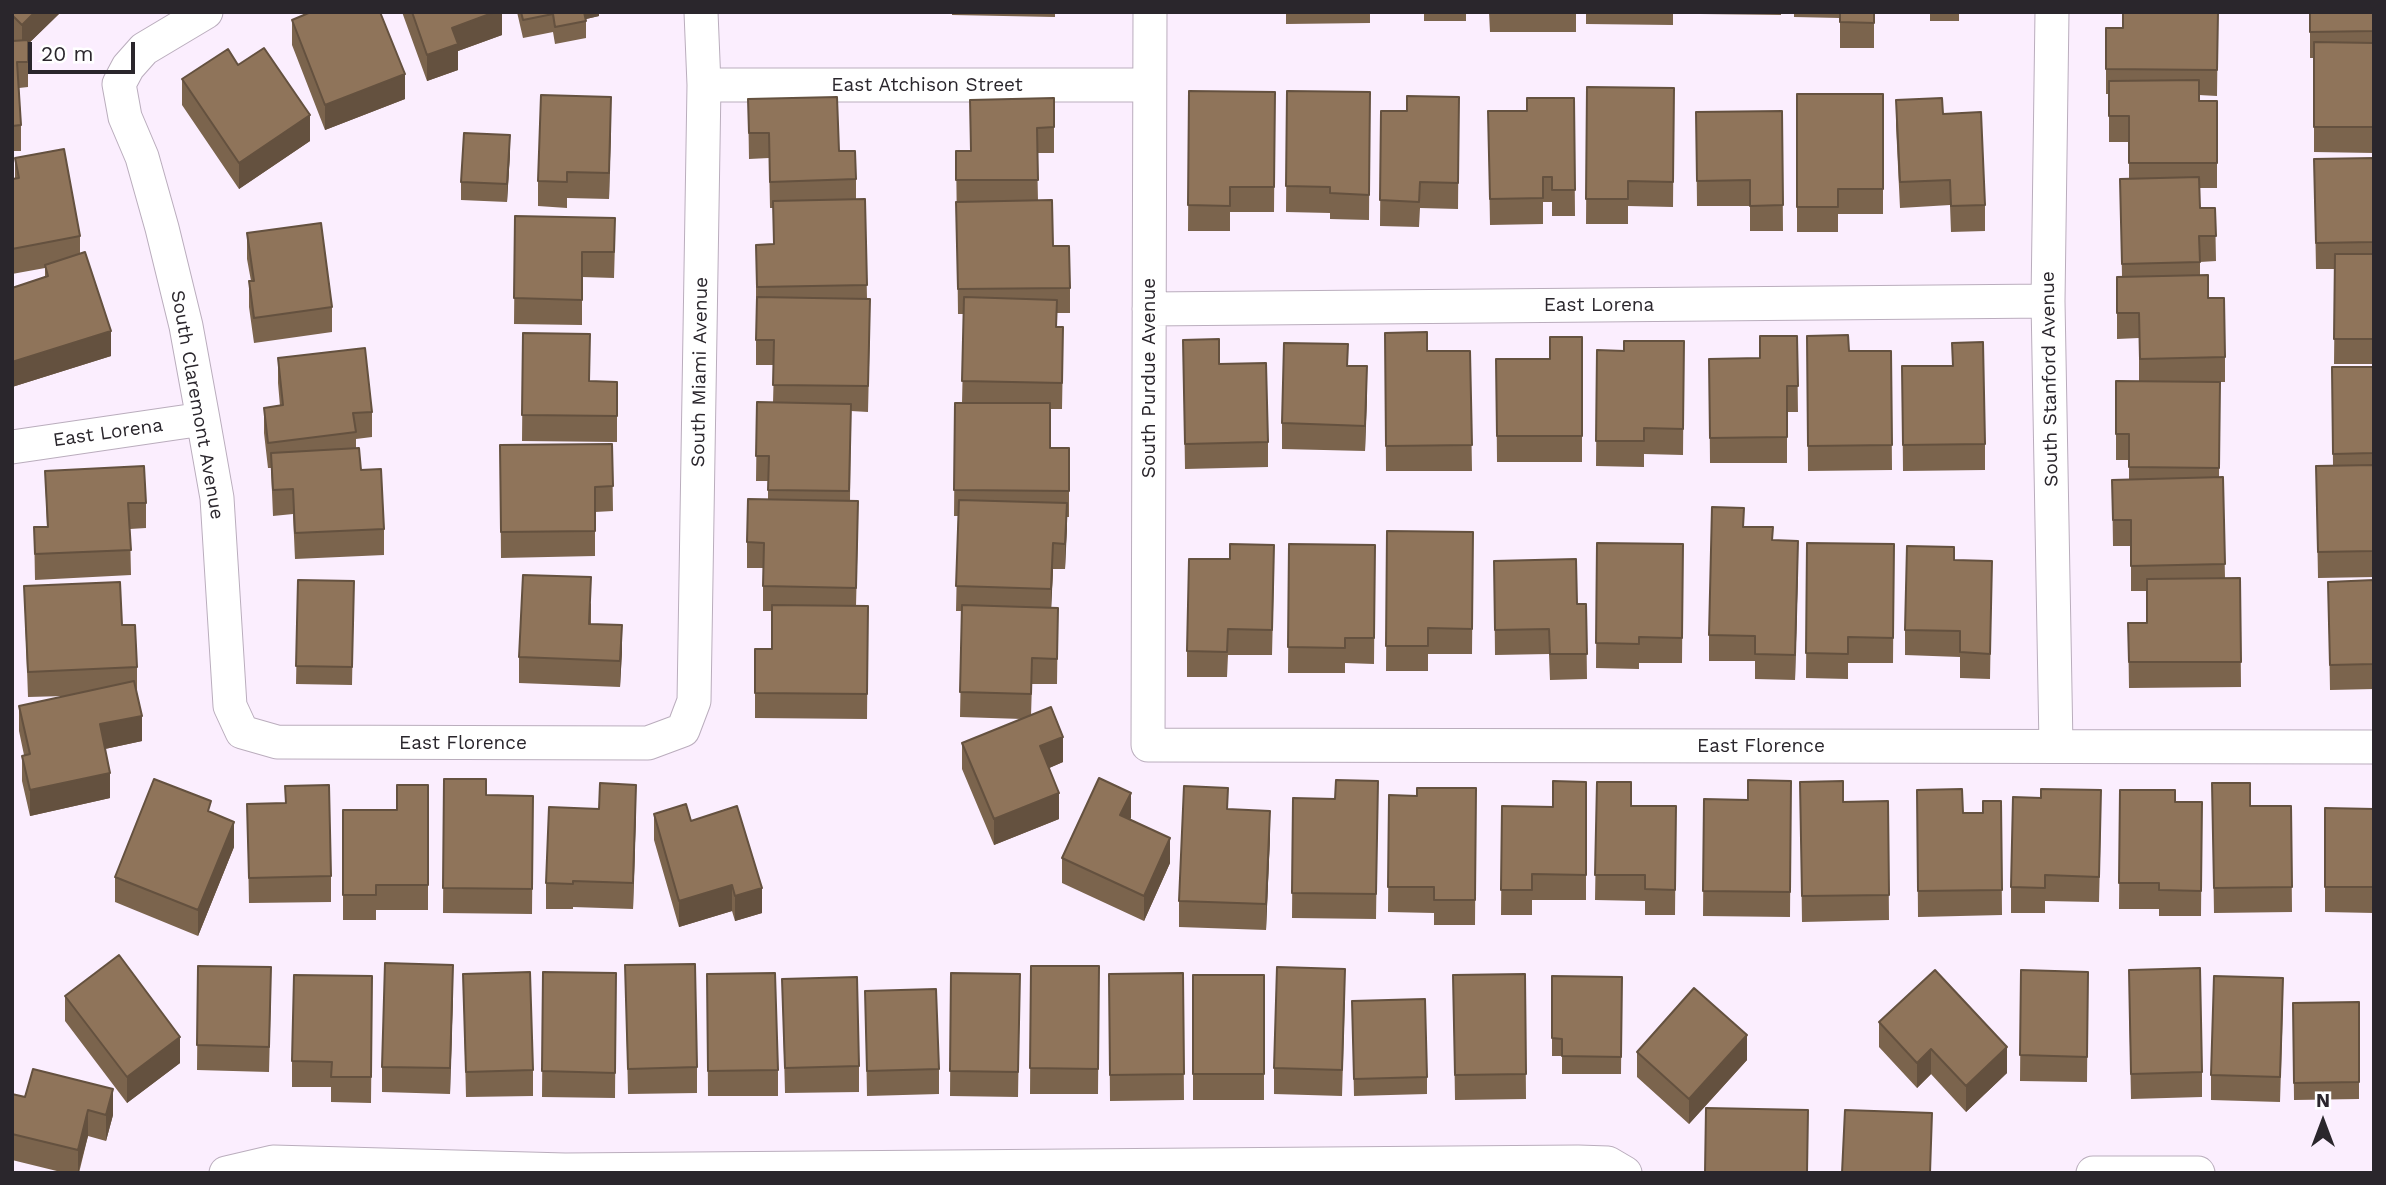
<!DOCTYPE html>
<style>
body{margin:0}
#map{position:relative;width:2386px;height:1185px;overflow:hidden;background:#fbeefe;font-family:"Work Sans",sans-serif}
canvas{display:block}
.frame{position:absolute;inset:0;border:14px solid #2a262c;pointer-events:none}
.north{position:absolute;left:2288px;top:1087px;width:70px;height:70px;-webkit-text-stroke:5px #fff;paint-order:stroke;rotate:0deg;font-size:19px;font-weight:700;line-height:28px;text-align:center;color:#2a262c}
.north::after{content:'';display:block;margin:auto;width:24px;height:32px;background:#2a262c;clip-path:polygon(50% 0,100% 100%,50% 72%,0 100%)}
.scale{position:absolute;left:28px;top:42px;width:107px;height:32px;box-sizing:border-box;border:4px solid #2a262c;border-top:0;padding-left:9px;font-size:21px;line-height:24px;white-space:nowrap;color:#2a262c;-webkit-text-stroke:5px #fff;paint-order:stroke}
</style>
<div id="map">
<canvas width="2386" height="1185"></canvas>
<div class="frame"></div>
<div class="north">N</div>
<div class="scale">20 m</div>
</div>
<script>
const context = document.querySelector('canvas').getContext('2d');
context.lineJoin = 'round';
function trace(path, color, width, dash) { context.strokeStyle = color; context.lineWidth = width; context.lineCap = dash ? 'butt' : 'round'; context.setLineDash(dash || []); context.stroke(path); }
function fillPath(path, color) { context.fillStyle = color; context.fill(path, 'evenodd'); }
function drawText(font, color, halo, rows, align = 'center') {
  context.font = font + ' "Work Sans",sans-serif'; context.lineWidth = 7; context.setLineDash([]); context.textBaseline = 'middle'; context.strokeStyle = halo; context.fillStyle = color; for (const [text, x, y, turn = 0] of rows) {
    context.save(); context.translate(x, y); context.rotate((+turn || 0) * Math.PI / 180); context.textAlign = isNaN(turn) ? turn : align; if (halo) context.strokeText(text, 0, 0); context.fillText(text, 0, 0); context.restore();
  }
}
const minor = new Path2D(`
 M206 12 144 49 128 67 119 84 125 117 142 157 162 228 186 326 203 419 217 498 230 706 242 732 277 742 648 743 683 730 694 701 704 85 701 12
 M1150 12 1148 745 2374 747
 M2052 12 2048 301 2056 746
 M704 85H1149
 M1149 309 2048 301
 M12 447 203 419
 M226 1173 273 1162 565 1170 1578 1162 1608 1163 1625 1173
 M2093 1173H2198`);
trace(minor, '#baadbd', 35);
trace(minor, '#fff', 33);
fillPath(new Path2D(`
 M12 12H61L28 44V87L19 88 21 125V151H12Z
 M402 12H502V35L458 51V70L427 81Z
 M517 12H599V16L586 19V38L555 44 553 32 523 38Z
 M751 12H842V13H751Z
 M952 12H1055V17L952 15Z
 M1286 12H1370V23L1286 24Z
 M1424 12H1466V21H1424Z
 M1489 12H1576V32H1490Z
 M1586 12H1673V25L1586 24Z
 M1700 12H1781V15L1700 14Z
 M1794 12H1874V48H1840V18L1794 17Z
 M1930 12H1959V21H1930Z
 M2218 12 2217 96 2199 95V101H2217V188H2199L2200 208H2215L2216 261 2200 262V275L2208 298 2225 357V382H2220L2219 477H2223L2225 578H2240L2241 687 2129 688 2128 623H2147V591H2131V546H2113L2112 480 2129 479V460H2116V381H2139V338L2117 339V277L2122 276 2120 179H2129V142H2109V94H2106V28H2123Z
 M2310 12H2374V153L2314 152V58H2310Z
 M292 20 405 99 325 130 292 45Z
 M238 65 310 141 239 189 182 105V79Z
 M1587 87 1674 88 1673 207 1628 206V224H1586Z
 M1189 91 1275 92 1274 212H1230V231H1188Z
 M1287 91 1370 92 1369 220 1330 219V213L1286 212Z
 M1797 94H1883V214H1838V232H1797Z
 M1459 97 1458 209 1420 208 1419 227 1380 226 1381 111H1407Z
 M1054 98V153H1037L1038 201 1053 246 1070 288V313H1057V327L1063 352 1062 409H1050V448H1069V517H1067L1065 569H1053L1051 607 1058 608 1057 684H1032L1031 716 1063 762 1049 768 1059 819 994 845 962 769V743L1022 719 960 717 962 611H956L958 516H954L955 403H962L964 314H958L956 151H971Z
 M1574 98 1575 216H1552V202H1543V224L1490 225 1488 111H1527Z
 M748 99 839 151 856 179V199H865L867 299 870 324 868 412 851 411 850 501 858 527 856 606H868L867 719 755 718V649H772V611H763V568H747V542L768 499V481H756L757 402 773 403 774 365H756V245L773 244V208H770L769 158 749 159Z
 M1896 100 1943 114 1985 205V231L1951 232 1950 205 1900 208 1896 125Z
 M1782 111 1783 231H1750V206H1697L1696 112Z
 M611 123 609 199 567 198V208L538 206V181Z
 M510 153 507 202 461 200V182Z
 M15 158 80 236V253L111 356 12 387V288L45 277V268L12 274V179H15Z
 M2374 158V364H2334L2335 269H2316L2314 159Z
 M515 216 615 243 614 278 582 277V325L514 324Z
 M247 233 332 307V332L254 343 249 307V281H251L247 259Z
 M523 333 589 381 617 382V442L522 441Z
 M1385 333 1427 351H1470L1472 471H1386Z
 M1797 336 1798 412H1787V463H1710L1709 359 1760 358Z
 M1807 336 1849 351H1891L1892 470 1808 471Z
 M1582 337V462H1497L1496 359H1550Z
 M1183 340 1219 364 1268 442V467L1185 469Z
 M1684 341 1683 455 1644 454V467L1596 466 1597 350 1624 351Z
 M278 358 372 412V437L356 439V448L361 470 384 529V555L295 559 293 514 273 516 271 468H268L264 433V408L280 406 278 383Z
 M1902 366 1985 444V470L1903 471Z
 M2332 367H2374V577L2318 578 2316 466H2333Z
 M1367 392 1365 451 1282 449V423Z
 M612 444 613 511 595 512V556L501 558 500 445Z
 M45 471 146 503V528L130 529 131 575 35 580 34 527H47Z
 M1744 527 1773 540 1798 566 1795 680 1755 679V661H1709V635Z
 M1387 531 1473 532 1472 654H1428V671H1386Z
 M1597 543 1683 544 1682 663H1639V669L1596 668Z
 M1807 543 1894 544 1893 663H1848V679L1806 678Z
 M1289 544 1375 545 1374 664 1345 663V673H1288Z
 M1954 560 1992 561 1990 679 1960 678V657L1905 655V630Z
 M1494 561 1577 604H1586L1587 679 1550 680 1549 654 1495 655Z
 M1274 570 1272 655H1228L1227 677H1187V651Z
 M298 580 354 581 352 685 296 684Z
 M2374 580V689L2330 690 2328 582Z
 M24 586 122 625 137 667V693L142 741 105 749 110 798 30 816 22 781V756L24 755 19 731V706L64 696 28 697Z
 M591 603V624L622 651 620 687 519 683V657Z
 M444 779 486 795 533 796 532 914 443 913Z
 M1378 781 1376 919 1292 918 1293 798 1335 799Z
 M1791 781 1790 917 1703 916 1704 799 1748 800Z
 M1586 782V900H1532V915H1501L1502 806 1553 807Z
 M1597 782 1631 806H1676L1675 915H1645V901L1595 900Z
 M1800 782 1843 802 1888 801 1889 920 1802 922Z
 M2212 783 2250 806H2291L2292 912 2214 913Z
 M428 785V910H376V920H343V810H397Z
 M1476 788 1475 925H1434V913L1388 912 1389 795 1417 796Z
 M1917 790 1963 813H1983L2001 801 2002 915 1918 917Z
 M2120 790 2175 802H2202L2201 916H2159V909H2119Z
 M247 804 331 876V902L249 903Z
 M2325 808 2374 809V913L2325 912Z
 M1228 809 1270 836 1266 930 1179 927V901Z
 M636 810 633 909 573 907V909H546V883Z
 M211 813 234 847 198 936 115 902V877Z
 M654 814 691 821 762 913 735 921 732 911 679 927 654 840Z
 M2101 816 2099 902 2045 901V913H2011V887Z
 M1131 818 1130 819 1170 863 1144 921 1062 883V858Z
 M625 965 697 1067V1093L628 1094Z
 M198 966 271 992 269 1072 197 1070Z
 M1031 966H1099L1098 1094H1030Z
 M2021 970 2088 972 2087 1082 2020 1081Z
 M543 972 616 973 615 1098 542 1097Z
 M951 973 1020 974 1018 1097 950 1096Z
 M1183 973 1184 1100 1110 1101 1109 974Z
 M463 974 533 1070V1096L466 1097Z
 M707 974 778 1070V1096H708Z
 M1525 974 1526 1099 1455 1100 1453 975Z
 M1193 975H1264V1100H1193Z
 M1552 976 1622 977 1621 1074H1562V1056H1552Z
 M782 979 859 1066V1092L785 1093Z
 M453 991 450 1094 382 1092V1067Z
 M865 991 939 1069V1094L867 1096Z
 M1345 994 1342 1096 1274 1094V1068Z
 M2129 995 2202 1072V1097L2131 1099Z
 M65 996 180 1063 127 1103 65 1021Z
 M1352 1001 1427 1077V1094L1354 1096Z
 M372 1002 371 1103 331 1102V1087H292V1061Z
 M2359 1002V1099L2294 1100 2293 1003Z
 M2283 1004 2280 1102 2211 1100V1075Z
 M1879 1022 2007 1073 1966 1112 1931 1074 1917 1088 1879 1047Z
 M1637 1052 1747 1060 1689 1124 1637 1077Z
 M12 1094 113 1115 106 1141 88 1136 79 1173H65L12 1160Z`), '#7b644d');
fillPath(new Path2D(`
 M35 12H61L22 50V25Z
 M495 12H502V35L458 51V70L427 81V55L452 28Z
 M582 12H599V16L582 20Z
 M405 74V99L325 130V105Z
 M611 97V123L609 199V173Z
 M310 115V141L239 189V163Z
 M510 135V153L507 202V184Z
 M111 331V356L12 387V362Z
 M1367 366V392L1365 451V426Z
 M1067 503V529L1065 569V544Z
 M1798 541V566L1795 680V655Z
 M1053 543V569L1051 614V589Z
 M622 625V651L620 687V661Z
 M142 716V741L100 750V724Z
 M1063 737V762L1040 772V746Z
 M110 773V798L30 816V790Z
 M636 785V810L633 909V883Z
 M1059 793V819L994 845V819Z
 M1131 793V818L1120 840V815Z
 M1270 811V836L1266 930V904Z
 M234 822V847L198 936V910Z
 M1170 838V863L1144 921V896Z
 M732 885V911L679 927V901Z
 M762 888V913L735 921V896Z
 M453 965V991L450 1094V1068Z
 M1747 1035V1060L1689 1124V1099Z
 M180 1037V1063L127 1103V1077Z
 M2007 1047V1073L1966 1112V1086Z
 M1931 1049V1074L1917 1088V1063Z
 M113 1089V1115L106 1141V1115Z
 M88 1110V1136L78 1173V1150Z`), '#64513f');
const building = new Path2D(`
 M12 12H35L22 25 12 15Z
 M311 12H380L405 74 325 105 292 20Z
 M412 12H495L452 28 458 44 427 55Z
 M521 12H584L586 21 555 27 553 14 523 20Z
 M1840 12H1874V23L1840 22Z
 M2123 12H2218L2217 70 2106 69V28H2123Z
 M2310 12H2374V31L2310 32Z
 M28 40V62H17L21 125 12 126V41Z
 M2314 42 2374 43V127H2314Z
 M264 48 310 115 239 163 182 79 228 49 238 65Z
 M2199 80V101H2217V163H2129V116H2109V81Z
 M1587 87 1674 88 1673 182 1628 181V199H1586Z
 M1189 91 1275 92 1274 187H1230V206L1188 205Z
 M1287 91 1370 92 1369 195 1330 193V187L1286 186Z
 M1797 94H1883V189H1838V207H1797Z
 M541 95 611 97 609 173 567 172V182L538 181Z
 M1407 96 1459 97 1458 183 1420 182 1419 202 1380 200 1381 111H1407Z
 M837 97 839 151H855L856 179 770 182 769 133H749L748 99Z
 M1054 98V127L1037 128 1038 180H956V151H971L970 100Z
 M1527 98H1574L1575 190H1552V177H1543V198L1490 199 1488 111H1527Z
 M1942 98 1943 114 1981 112 1985 205 1951 206 1950 180 1900 182 1896 100Z
 M1782 111 1783 205 1750 206V180L1697 181 1696 112Z
 M464 133 510 135 507 184 461 182Z
 M64 149 80 236 12 249V179L19 178 15 158Z
 M2374 158V242L2316 243 2314 159Z
 M2199 177 2200 208H2215L2216 236H2199L2200 262 2122 264 2120 179Z
 M865 199 867 285 757 287 756 245 774 244 773 201Z
 M1052 200 1053 246H1069L1070 288 958 289 956 202Z
 M515 216 615 218 614 252H582V300L514 298Z
 M321 223 332 307 254 318 249 281H254L247 233Z
 M85 252 111 331 12 362V288L48 276 45 265Z
 M2335 254H2374V339H2334Z
 M2208 275V298H2224L2225 357 2140 359 2139 313H2117V277Z
 M757 297 870 299 868 386 773 385 774 340H756Z
 M964 297 1057 300 1056 327H1063L1062 383 962 381Z
 M1427 332V351H1470L1472 445 1386 446 1385 333Z
 M523 333 590 334 589 381 617 382V416L522 415Z
 M1848 335 1849 351H1891L1892 445 1808 446 1807 336Z
 M1760 336H1797L1798 386H1787V437L1710 438 1709 359 1760 358Z
 M1550 337H1582V436H1497L1496 359H1550Z
 M1219 339V364L1266 363 1268 442 1185 444 1183 340Z
 M1624 341H1684L1683 429 1644 428V441H1596L1597 350 1624 351Z
 M1983 342 1985 444 1903 445 1902 366H1953L1952 343Z
 M1284 343 1348 344 1347 366H1367L1365 426 1282 423Z
 M365 348 372 412 353 413 356 432 268 443 264 408 283 405 278 358Z
 M2332 367H2374V453L2333 454Z
 M2116 381 2220 382 2219 468 2129 467V434H2116Z
 M757 402 851 404 849 491 768 490 769 456H756Z
 M955 403H1050V448H1069V491L954 490Z
 M612 444 613 486 595 487V531L501 532 500 445Z
 M359 448 361 470 381 469 384 529 295 533 293 489 273 490 271 453Z
 M2374 465V551L2318 552 2316 466Z
 M144 466 146 503H128L131 550 35 554 34 527H48L45 471Z
 M2223 477 2225 564 2131 566V520H2113L2112 480Z
 M748 499 858 501 856 588 763 586 764 543 747 542Z
 M959 500 1067 503 1065 544 1053 543 1051 589 956 586Z
 M1712 507 1744 508 1743 527H1773L1772 540 1798 541 1795 655 1755 654V636L1709 635Z
 M1387 531 1473 532 1472 629 1428 628V646H1386Z
 M1597 543 1683 544 1682 638 1639 637V644L1596 643Z
 M1807 543 1894 544 1893 638 1848 637V654L1806 653Z
 M1230 544 1274 545 1272 630 1228 629 1227 652 1187 651 1189 559H1230Z
 M1289 544 1375 545 1374 638H1345V648L1288 647Z
 M1907 546 1954 547V560L1992 561 1990 654 1960 652V631L1905 630Z
 M1576 559 1577 604H1586L1587 654H1550L1549 629 1495 630 1494 561Z
 M523 575 591 577 589 624 622 625 620 661 519 657Z
 M2240 578 2241 662H2129L2128 623H2147V579Z
 M298 580 354 581 352 667 296 666Z
 M2374 580V664L2330 665 2328 582Z
 M120 582 122 625H135L137 667 28 672 24 586Z
 M772 605 868 606 867 694 755 693V649H772Z
 M962 605 1058 608 1057 659 1032 658 1031 694 960 692Z
 M134 681 142 716 100 724 110 773 30 790 22 756 30 754 19 706Z
 M1051 707 1063 737 1040 746 1059 793 994 819 962 743Z
 M1099 778 1131 793 1120 815 1170 838 1144 896 1062 858Z
 M154 779 211 801 208 811 234 822 198 910 115 877Z
 M444 779H486V795L533 796 532 889 443 888Z
 M1336 780 1378 781 1376 894 1292 893 1293 798 1335 799Z
 M1748 780 1791 781 1790 892 1703 891 1704 799 1748 800Z
 M1553 781 1586 782V875L1532 874V890H1501L1502 806 1553 807Z
 M1843 781V802L1888 801 1889 895 1802 896 1800 782Z
 M1597 782H1631V806H1676L1675 890 1645 889V875H1595Z
 M600 783 636 785 633 883 573 881V884L546 883 549 807 599 809Z
 M2212 783H2250V806H2291L2292 887 2214 888Z
 M329 785 331 876 249 878 247 804 286 803 285 786Z
 M397 785H428V885H376V895H343V810H397Z
 M1184 786 1228 788 1227 809 1270 811 1266 904 1179 901Z
 M1417 788H1476L1475 900H1434V887H1388L1389 795 1417 796Z
 M1962 789 1963 813H1983V801H2001L2002 890 1918 891 1917 790Z
 M2041 789 2101 790 2099 877 2045 875V888L2011 887 2013 797 2041 798Z
 M2120 790H2175V802H2202L2201 891 2159 890V883H2119Z
 M686 804 691 821 737 806 762 888 735 896 732 885 679 901 654 814Z
 M2325 808 2374 809V887H2325Z
 M119 955 180 1037 127 1077 65 996Z
 M385 963 453 965 450 1068 382 1067Z
 M695 964 697 1067 628 1069 625 965Z
 M198 966 271 967 269 1047 197 1045Z
 M1031 966H1099L1098 1069 1030 1068Z
 M1277 967 1345 969 1342 1070 1274 1068Z
 M2200 968 2202 1072 2131 1074 2129 970Z
 M1935 970 2007 1047 1966 1086 1931 1049 1917 1063 1879 1022Z
 M2021 970 2088 972 2087 1057 2020 1055Z
 M530 972 533 1070 466 1072 463 974Z
 M543 972 616 973 615 1073 542 1071Z
 M775 973 778 1070 708 1071 707 974Z
 M951 973 1020 974 1018 1072 950 1071Z
 M1183 973 1184 1074 1110 1075 1109 974Z
 M1525 974 1526 1074 1455 1075 1453 975Z
 M294 975 372 976 371 1077H331L332 1062 292 1061Z
 M1193 975H1264V1074H1193Z
 M1552 976 1622 977 1621 1057 1562 1056V1039L1552 1038Z
 M2214 976 2283 978 2280 1077 2211 1075Z
 M857 977 859 1066 785 1068 782 979Z
 M1694 988 1747 1035 1689 1099 1637 1052Z
 M936 989 939 1069 867 1071 865 991Z
 M1425 999 1427 1077 1354 1079 1352 1001Z
 M2359 1002V1082L2294 1083 2293 1003Z
 M33 1069 113 1089 106 1115 88 1110 78 1150 12 1134V1094L25 1097Z
 M1706 1108 1808 1110 1807 1173H1705Z
 M1845 1110 1932 1113 1930 1173H1842Z`);
fillPath(building, '#8f745a');
trace(building, '#64513f', 2);
drawText('19px', '#2a262c', '#fff', [
 ["East Atchison Street",927,85],
 ["East Lorena",1599,305],
 ["South Miami Avenue",700,372,-89],
 ["South Purdue Avenue",1149,378,-90],
 ["South Stanford Avenue",2050,379,-91],
 ["South Claremont Avenue",197,405,80],
 ["East Lorena",108,433,-8],
 ["East Florence",463,743],
 ["East Florence",1761,746]
]);
</script>
